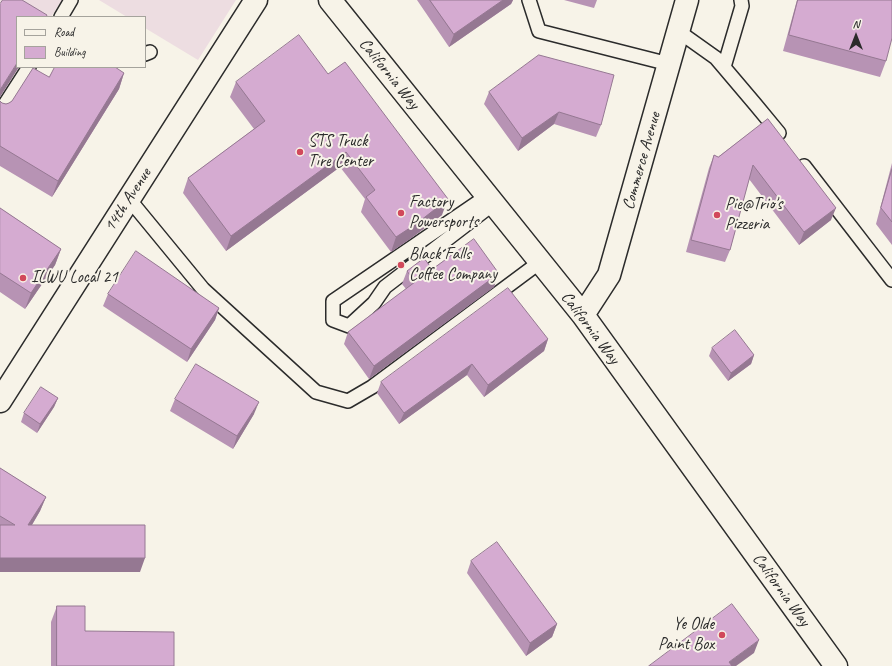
<!DOCTYPE html>
<style>
body{margin:0}
#map{position:relative;width:892px;height:666px;overflow:hidden;background:#f7f3e8;font-family:Caveat,sans-serif}
canvas{display:block}
.legend{position:absolute;left:16px;top:16px;width:130px;height:52px;box-sizing:border-box;background:#f7f3e8;border:1px solid #a5a39c;margin:0;padding:5px 7px;list-style:none;font-size:12px;color:#2b2b2b}
.legend li{display:flex;align-items:center;gap:8px;height:20px}
.legend b{width:20px;border:1px solid #a5a39c}
.north{position:absolute;left:836px;top:16px;width:40px;height:40px;-webkit-text-stroke:3px #f7f3e8;paint-order:stroke;rotate:0deg;font-size:11px;font-weight:700;line-height:16px;text-align:center;color:#2b2b2b}
.north::after{content:'';display:block;margin:auto;width:14px;height:18px;background:#2b2b2b;clip-path:polygon(50% 0,100% 100%,50% 72%,0 100%)}
</style>
<div id="map">
<canvas width="892" height="666"></canvas>
<ul class="legend">
<li><b style="height:5px;background:#f7f3e8"></b>Road</li>
<li><b style="height:11px;background:#d5abd1"></b>Building</li>
</ul>
<div class="north">N</div>
</div>
<script>
const context = document.querySelector('canvas').getContext('2d');
context.lineJoin = 'round';
function fillPath(path, color) { context.fillStyle = color; context.fill(path, 'evenodd'); }
function trace(path, color, width, dash) { context.strokeStyle = color; context.lineWidth = width; context.lineCap = dash ? 'butt' : 'round'; context.setLineDash(dash || []); context.stroke(path); }
function drawText(font, color, halo, rows, align = 'center') {
  context.font = font + ' Caveat,sans-serif'; context.lineWidth = 4; context.setLineDash([]); context.textBaseline = 'middle'; context.strokeStyle = halo; context.fillStyle = color; for (const [text, x, y, turn = 0] of rows) {
    context.save(); context.translate(x, y); context.rotate((+turn || 0) * Math.PI / 180); context.textAlign = isNaN(turn) ? turn : align; if (halo) context.strokeText(text, 0, 0); context.fillText(text, 0, 0); context.restore();
  }
}
fillPath(new Path2D(`
 M0 0H62L51 17H25L0 2Z
 M99 0H236L198 60 145 28V17H127Z`), '#eddde1');
const lane = new Path2D(`
 M529 0 539 31 669 64
 M61 17 71 0
 M678 31 716 58 755 104 779 133
 M145 54 150 52
 M724 67 742 6 741 0
 M0 112 29 67
 M804 166 892 280
 M487 196 333 301V320L349 326 374 303 385 287 493 204
 M129 199 203 289 316 392 348 401 372 387 540 262`);
const secondary = new Path2D(`
 M330 0 583 315 836 666
 M583 315 609 275 687 0
 M0 401 256 0`);
trace(lane, '#2b2b2b', 16);
trace(secondary, '#2b2b2b', 25);
trace(lane, '#f7f3e8', 13);
trace(secondary, '#f7f3e8', 22);
fillPath(new Path2D(`
 M417 0H513L511 4 449 47Z
 M564 0H597L594 8Z
 M797 0H892L886 61 880 77 783 51Z
 M539 55 601 125 596 137 554 124 518 151 484 104 489 92Z
 M124 73 119 89 52 197 0 166V101L2 103 6 104 9 103 49 77Z
 M328 74 442 215 410 239 391 252 361 212 365 199 340 167 226 251 183 193 188 178 254 129 230 97 236 82Z
 M768 119 831 220 799 245 749 179 730 250 725 262 686 252 709 168 714 155 718 157Z
 M892 163V245L876 224Z
 M0 208 61 249 55 265 25 309 0 292Z
 M432 269 497 271 494 287 369 379 344 344 348 332 406 289 402 284 407 271Z
 M108 294 219 308 215 320 187 362 103 306Z
 M548 339 544 351 484 397 467 375 399 424 377 393 381 382Z
 M712 348 754 355 751 364 728 381 709 356Z
 M58 398 54 407 37 433 21 422 24 413Z
 M175 399 254 414 233 449 170 411Z
 M0 468 46 497 40 511 32 525 140 572H0Z
 M471 561 557 624 552 637 526 656 467 573Z
 M57 606 85 631 174 666H51V622Z`), '#b793b4');
fillPath(new Path2D(`
 M503 0H513L511 4 449 47 454 34Z
 M17 63V67H19L0 97V90Z
 M124 73 119 89 52 197 58 181Z
 M559 112 554 124 518 151 522 138Z
 M346 152 340 167 226 251 231 236Z
 M448 199 442 215 410 239 391 252 396 237Z
 M836 208 831 220 799 245 804 232Z
 M61 249 55 265 25 309 31 293Z
 M497 271 495 276 498 274 494 287 369 379 374 366Z
 M219 308 215 320 187 362 191 349Z
 M548 339 544 351 484 397 488 385Z
 M754 355 751 364 728 381 731 373Z
 M472 364 467 375 399 424 404 413Z
 M58 398 54 407 37 433 40 424Z
 M259 402 254 414 233 449 237 436Z
 M46 497 40 511 23 540 28 525Z
 M0 558H145L140 572H0Z
 M557 624 552 637 526 656 530 643Z
 M759 640 754 653 736 666H728L729 662Z`), '#957892');
const building = new Path2D(`
 M3 0H22L47 15 46 17H17V63L0 90V4Z
 M430 0H503L454 34Z
 M798 0H892V38L886 61 789 35Z
 M299 35 328 74 345 62 448 199 416 224 396 237 366 197 375 190 346 152 231 236 188 178 265 121 236 82Z
 M539 55 614 75 601 125 559 112 522 138 489 92Z
 M55 67H115L124 73 58 181 0 146V101L2 103 6 104 9 103 12 101 33 68 49 77Z
 M768 119 836 208 804 232 753 165 730 250 691 240 714 155 718 157Z
 M892 169V222L881 208Z
 M0 208 61 249 31 293 0 273Z
 M474 239 497 271 496 272 498 274 374 366 348 332 415 282 407 271 424 258 432 269Z
 M136 251 219 308 191 349 108 294Z
 M508 288 548 339 488 385 472 364 404 413 381 382Z
 M735 330 754 355 731 373 712 348Z
 M196 364 259 402 237 436 175 399Z
 M41 387 58 398 40 424 24 413Z
 M0 468 46 497 28 525H145V558H0V525H15L0 516Z
 M497 542 557 624 530 643 471 561Z
 M732 604 759 640 729 662 732 666H649Z
 M57 606H85V631L174 632V666H57Z`);
fillPath(building, '#d5abd1');
trace(building, '#957892', 1);
for (const [x, y, r, color] of [
 [300,152,4,"#d1495b"],
 [401,213,4,"#d1495b"],
 [717,215,4,"#d1495b"],
 [401,265,4,"#d1495b"],
 [23,278,4,"#d1495b"],
 [722,635,4,"#d1495b"]
]) { const dot = new Path2D(); dot.arc(x, y, r, 0, 2 * Math.PI); context.fillStyle = color; context.fill(dot); trace(dot, '#f7f3e8', 1.5); }
drawText('17px', '#2b2b2b', '#f7f3e8', [
 ["California Way",389,74,51],
 ["Commerce Avenue",642,161,-74],
 ["14th Avenue",128,200,-57],
 ["California Way",590,328,53],
 ["California Way",781,590,54]
]);
drawText('17px', '#2b2b2b', '#f7f3e8', [
 ["STS Truck",308,142],
 ["Tire Center",308,162],
 ["Factory",409,203],
 ["Powersports",409,223],
 ["Pie@Trio's",725,205],
 ["Pizzeria",725,225],
 ["Black Falls",409,255],
 ["Coffee Company",409,275],
 ["ILWU Local 21",31,278],
 ["Ye Olde",714,625,"right"],
 ["Paint Box",714,645,"right"]
], 'left');
</script>
